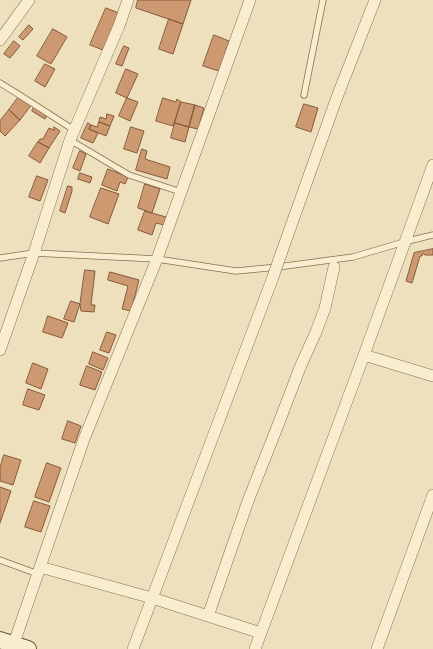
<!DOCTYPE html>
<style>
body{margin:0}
canvas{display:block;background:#eee0bc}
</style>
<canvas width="433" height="649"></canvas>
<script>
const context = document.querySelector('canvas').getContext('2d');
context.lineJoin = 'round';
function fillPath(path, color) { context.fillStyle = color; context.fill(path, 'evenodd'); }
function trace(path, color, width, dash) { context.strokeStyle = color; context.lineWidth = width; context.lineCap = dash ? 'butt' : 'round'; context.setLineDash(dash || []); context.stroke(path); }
const building = new Path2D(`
 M138 0H191L183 24 136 8Z
 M106 8 119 13 103 50 90 45Z
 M169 19 183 24 173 54 159 49Z
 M29 25 33 29 23 40 19 37Z
 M53 29 67 37 51 64 37 56Z
 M214 35 229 41 219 71 203 66Z
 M14 41 20 46 10 58 4 54Z
 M124 46 129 48 122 66 116 64Z
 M45 64 55 69 45 87 35 81Z
 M126 69 138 74 127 98 116 93Z
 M20 95 32 104 20 120 9 110Z
 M127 98 138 102 130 121 119 116Z
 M163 98 176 102 177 99 181 102 173 126 156 121Z
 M181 102 195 105 189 127 175 123Z
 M304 104 318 108 311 132 296 127Z
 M35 105 48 113 45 119 32 111Z
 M195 105 204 108 198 129 189 127Z
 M9 110 20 120 5 136 0 131V121Z
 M107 114 114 116 110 126 99 122 100 117 106 119Z
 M99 122 110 126 106 136 89 129 91 125 97 127Z
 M88 123 91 125 89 129 98 133 93 143 81 138Z
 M175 123 189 127 185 142 171 138Z
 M54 127 60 131 49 148 38 142 40 139H43L49 128 54 130Z
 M131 127 144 131 137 153 124 149Z
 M38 142 49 148 40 163 29 156Z
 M142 149 147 151 145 159 170 167 167 179 136 170Z
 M80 151 86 154 80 171 73 168Z
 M108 169 128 177 125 184 120 182 117 191 102 185Z
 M80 173 92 177 90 183 78 179Z
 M37 176 48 180 40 201 29 197Z
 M145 184 160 189 152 213 138 208Z
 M68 186 72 187V191L65 213 60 211Z
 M101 188 119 194 108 224 90 217Z
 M145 211 166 217 164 225 156 223 152 235 138 230Z
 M433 249V255H425L423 253 422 256H420L412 283 406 281 414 253Z
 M85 270 95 271 91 305H95L94 312 81 311 80 304Z
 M110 272 139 280 131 311 122 309 128 286 108 280Z
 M71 301 80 304 74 322 64 319Z
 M48 316 68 323 62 338 43 332Z
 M107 332 116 335 109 353 100 350Z
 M93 352 108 358 103 370 89 364Z
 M33 363 48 369 41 389 26 383Z
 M87 366 102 372 95 390 80 385Z
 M28 389 45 395 39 410 23 405Z
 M68 421 81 426 75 443 62 439Z
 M4 455 21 460 13 485 0 481V468Z
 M47 463 61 468 49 502 35 497Z
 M0 487 11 491 0 523Z
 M34 501 50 506 41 532 25 527Z`);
fillPath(building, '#cd9971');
trace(building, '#86593b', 1);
const lane = new Path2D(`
 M0 83C25 98 49 114 74 130
 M304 95 323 0
 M70 140 129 175 181 192
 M0 258 34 253 157 259 236 271 278 267 353 257 404 242 433 235
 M0 560 38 574`);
const street = new Path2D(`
 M0 40 29 0
 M281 254 337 97 375 0
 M0 350 34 253 70 140 119 26 128 0
 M364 355 433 376
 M40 567 152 598 261 633
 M208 616 248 501 278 425 301 365 316 332 325 308 334 267
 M12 649 84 439 157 259 250 0
 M133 649 273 277
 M255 649 364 355 433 165
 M377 649 433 495`);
const secondary = new Path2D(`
 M0 640 28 649`);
trace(lane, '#867056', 7);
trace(street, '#867056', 12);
trace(secondary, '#685139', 18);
trace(lane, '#f9edcf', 5.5);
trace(street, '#f9edcf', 11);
trace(secondary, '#f9edcf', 16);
const streetBridge = new Path2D(`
 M273 277 281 254`);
trace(streetBridge, '#867056', 12, []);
trace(streetBridge, '#f9edcf', 11);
</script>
